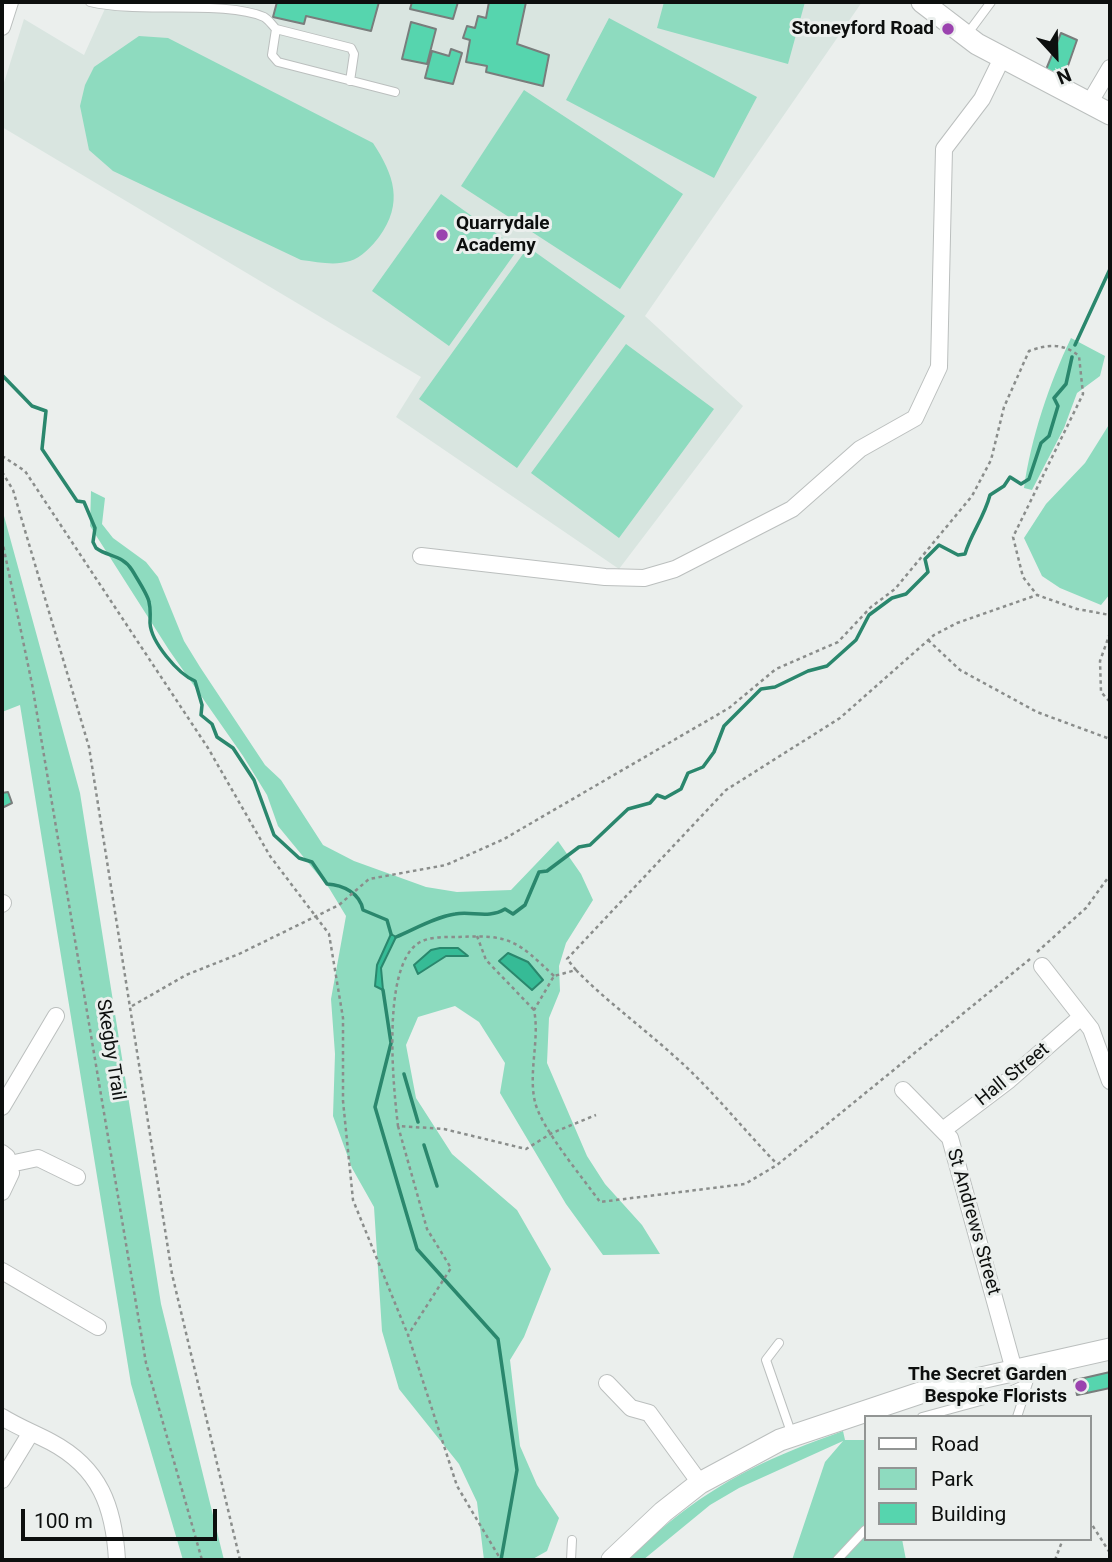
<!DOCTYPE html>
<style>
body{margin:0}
#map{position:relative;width:1112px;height:1562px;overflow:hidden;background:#ebefed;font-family:Roboto,sans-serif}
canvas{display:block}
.frame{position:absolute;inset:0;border:4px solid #0d0f0e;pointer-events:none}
.legend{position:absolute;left:864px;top:1415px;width:228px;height:126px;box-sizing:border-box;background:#ebefed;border:2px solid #929594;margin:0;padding:9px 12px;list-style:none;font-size:21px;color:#0d0f0e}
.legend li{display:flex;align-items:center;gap:14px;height:35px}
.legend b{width:35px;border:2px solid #929594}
.north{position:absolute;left:1021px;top:21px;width:70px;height:70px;-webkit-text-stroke:5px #ebefed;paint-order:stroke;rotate:158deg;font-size:19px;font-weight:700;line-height:28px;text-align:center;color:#0d0f0e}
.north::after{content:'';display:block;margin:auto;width:24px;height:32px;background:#0d0f0e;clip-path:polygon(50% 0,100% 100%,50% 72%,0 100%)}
.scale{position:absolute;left:21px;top:1509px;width:196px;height:32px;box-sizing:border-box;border:4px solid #0d0f0e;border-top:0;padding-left:9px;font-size:21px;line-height:24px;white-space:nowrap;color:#0d0f0e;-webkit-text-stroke:5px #ebefed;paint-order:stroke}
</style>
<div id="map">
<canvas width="1112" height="1562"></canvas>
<div class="frame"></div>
<ul class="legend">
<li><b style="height:9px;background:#fff"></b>Road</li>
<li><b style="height:19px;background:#8edbbf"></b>Park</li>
<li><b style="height:19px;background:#56d5ae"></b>Building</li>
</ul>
<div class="north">N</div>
<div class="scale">100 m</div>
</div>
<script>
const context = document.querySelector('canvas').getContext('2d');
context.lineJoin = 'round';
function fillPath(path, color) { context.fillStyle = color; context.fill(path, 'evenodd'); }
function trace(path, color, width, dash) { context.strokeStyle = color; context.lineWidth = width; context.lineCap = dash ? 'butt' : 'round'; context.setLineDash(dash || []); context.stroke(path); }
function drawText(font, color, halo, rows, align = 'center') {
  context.font = font + ' Roboto,sans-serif'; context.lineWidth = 6; context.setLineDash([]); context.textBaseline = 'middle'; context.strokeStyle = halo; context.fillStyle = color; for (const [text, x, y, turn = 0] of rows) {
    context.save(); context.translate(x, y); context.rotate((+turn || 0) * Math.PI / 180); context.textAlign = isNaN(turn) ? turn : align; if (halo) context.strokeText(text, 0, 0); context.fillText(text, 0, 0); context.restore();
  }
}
fillPath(new Path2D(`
 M108 2H862L645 316 743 406 619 569 396 417 421 377 2 127V89L24 19 84 55Z`), '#d9e5e0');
fillPath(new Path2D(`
 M664 2H805L788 64 657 28Z
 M609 18 757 97 714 178 566 100Z
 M139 36 168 38 373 143C394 175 404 203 379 237 372 246 361 258 350 261 334 266 318 262 301 260L113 171 89 150 80 106 85 85 94 67Z
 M524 90 683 194 620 289 461 186Z
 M441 194 518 249 449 346 372 291Z
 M528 247 625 316 517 468 419 399Z
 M1071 338 1105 356 1100 376 1077 393 1064 428 1032 490 1024 488C1031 438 1049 384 1071 338Z
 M626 344 714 409 619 538 531 473Z
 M1110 423V594L1101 605 1060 588 1042 576 1024 538 1046 504 1085 463Z
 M91 491 105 498 102 524 113 538 146 562 158 577 184 641 200 667 265 765 281 780 323 845 354 861 426 887 457 892 511 890 558 841 581 874 593 900 566 943 559 966 560 991 549 1018 547 1063 587 1156 605 1184 642 1225 660 1254 603 1255 566 1204 500 1093 505 1063 479 1022 455 1006 418 1017 406 1045 416 1098 452 1154 517 1210 551 1269 524 1337 510 1360 520 1446 537 1485 559 1518 547 1551 531 1560H484L477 1502 459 1464 399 1389 382 1331 374 1207 352 1168 333 1116 335 1054 331 999 346 916 329 888 278 826 267 795 243 756 169 650 90 526Z
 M2 516H4L80 793 161 1304 224 1560H183L131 1384 20 705 2 712Z
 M843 1431 845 1440H865V1539H902L906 1560H792L825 1462 843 1441 739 1488 710 1505 643 1560H627C637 1546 653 1536 667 1524 725 1477 773 1456 843 1431Z`), '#8edbbf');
const water = new Path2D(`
 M391 934 396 937 381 968 383 990 375 986 377 965Z
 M440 948H458L468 956H446L418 974 414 965 431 950Z
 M508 953 528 962 543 980 532 990 499 961Z`);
fillPath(water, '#36bb96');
trace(water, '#2a876d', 2);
trace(new Path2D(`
 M1075 345 1110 269
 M2 375 32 406 46 411 42 449 77 501 84 502 95 528 93 542 96 548C108 557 123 555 132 570 136 577 148 595 149 602 151 610 150 616 150 623 151 642 178 674 195 681L202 705 201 715 212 724 217 737 233 748 254 780 274 835 299 858 312 862 327 884C343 885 360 893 363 910L387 920 391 934
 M396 937C415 929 435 917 455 914 472 911 489 919 505 909L513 914 525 905 539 872 547 871 579 847 590 845 628 809 650 803 657 795 665 798 681 789 688 773 703 767 714 752 724 726 761 689 775 687 808 671 827 666 856 640 869 615 892 598 906 594 928 572 925 559 939 545 958 555 965 554C971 533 984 518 990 495L1004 486 1010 477 1021 484 1029 479 1041 443 1049 436 1058 406 1054 398 1066 384 1072 357
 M383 990 391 1043 375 1107 417 1249 498 1339 517 1470 501 1560
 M404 1074 418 1122
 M424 1145 437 1186`), '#2a876d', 3.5);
const building = new Path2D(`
 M277 2H379L371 31 306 16 304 24 273 17Z
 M412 2H458L453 19 410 9Z
 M489 2H526L517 44 549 55 543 86 486 72 487 66 466 62 470 40 463 38 467 26 475 28 478 16 486 18Z
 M411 22 436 29 427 64 402 59Z
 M1061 33 1077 40 1063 80 1045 72Z
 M451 49 462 53 453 84 425 78 432 51 449 56Z
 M8 792 12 803 2 808V793Z
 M1110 1372V1388L1087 1393 1084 1378Z
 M1084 1378 1087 1393 1077 1395 1074 1380Z`);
fillPath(building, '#56d5ae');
trace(building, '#797d7c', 2);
const service = new Path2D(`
 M90 2C140 14 225 0 264 17 269 20 272 25 276 29L272 55 278 62 395 92
 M276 29 351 48 354 54 350 81
 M968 33 991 2
 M779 1343 766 1360 792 1435
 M922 1417 999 1396 1028 1383
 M1017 1417 1029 1380
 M571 1560 572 1540
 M837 1560 865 1530`);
const minor = new Path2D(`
 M2 27 10 2
 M1090 102 1110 68
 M421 556 605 577 644 578 675 569 792 509 860 449 915 418 939 367 944 149 982 99 1002 58
 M2 904 3 903
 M1042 966 1091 1029 1110 1081
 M903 1090 950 1138 1014 1370
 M2 1107 56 1016
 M943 1130 1009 1080 1081 1017
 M2 1153 7 1157 11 1173 2 1192
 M10 1164 38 1158 77 1177
 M2 1271 98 1327
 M607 1383 631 1408 649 1413 700 1483
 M2 1417C18 1427 34 1433 51 1442 100 1468 114 1507 117 1560
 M2 1480 30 1434`);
const secondary = new Path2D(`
 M922 2 977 44 1110 114
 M612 1560 663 1512 700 1483 780 1440 932 1389 1110 1349`);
trace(service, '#bbbfbe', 10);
trace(minor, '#bbbfbe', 18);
trace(secondary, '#bbbfbe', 23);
trace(new Path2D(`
 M2 456 25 471 208 748 270 856 329 934 343 1018V1101L353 1200 408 1335
 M2 472 13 490 89 747 172 1274 240 1560
 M2 540 32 684 146 1363 202 1560
 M1110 633 1100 661 1101 692 1110 702
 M928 640 960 670 1037 712 1110 739
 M477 936 486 960 534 1010
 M1037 952 1086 908 1110 875
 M1030 959 777 1165 745 1184 600 1202C583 1178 541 1128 535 1102 528 1072 540 1039 534 1010L554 976 576 970 567 959 726 790 840 718 934 635 957 623 1037 595 1077 609 1110 615
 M576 970C606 1001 641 1026 673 1055 711 1088 742 1128 777 1164
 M554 976C518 942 511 934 459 937 446 937 428 936 417 944 382 970 393 1085 398 1126L444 1129 526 1149 552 1133 596 1115
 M132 1006 186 975 239 954 339 905 369 879 446 865 504 839 729 708 776 669 838 642 871 607 895 589 972 496 991 460 1004 407 1029 351C1048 344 1063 343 1079 356L1083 394 1013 537 1023 577 1037 595
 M398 1126 427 1229 451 1268 408 1335 457 1486 501 1560
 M1089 1520 1110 1553
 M1055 1560 1063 1539`), '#8a8d8b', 2.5, [3.5, 3.5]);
trace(service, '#fff', 8);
trace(minor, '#fff', 16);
trace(secondary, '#fff', 21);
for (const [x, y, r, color] of [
 [948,29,7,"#9b43af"],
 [442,235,7,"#9b43af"],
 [1081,1386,7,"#9b43af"]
]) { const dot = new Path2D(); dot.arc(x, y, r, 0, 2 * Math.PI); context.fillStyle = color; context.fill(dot); trace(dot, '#ebefed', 2.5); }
drawText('bold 19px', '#0d0f0e', '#ebefed', [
 ["Stoneyford Road",934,29],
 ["Quarrydale",456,224,"left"],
 ["Academy",456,246,"left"],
 ["The Secret Garden",1067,1375],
 ["Bespoke Florists",1067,1397]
], 'right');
drawText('19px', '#0d0f0e', '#ebefed', [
 ["Skegby Trail",110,1050,81],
 ["Hall Street",1013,1075,-39],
 ["St Andrews Street",973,1222,74]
]);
</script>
